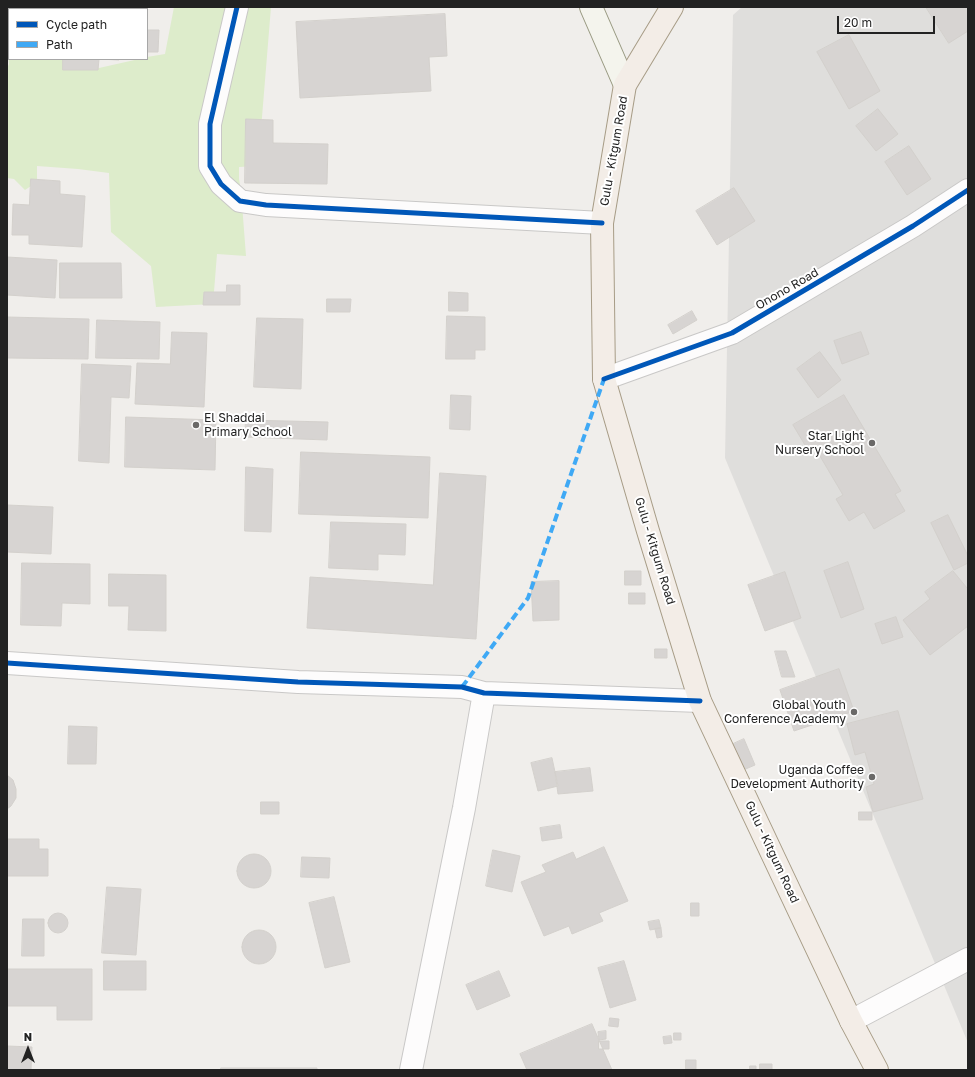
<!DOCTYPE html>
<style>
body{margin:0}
#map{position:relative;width:975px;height:1077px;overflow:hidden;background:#f0eeeb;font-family:"Golos Text",sans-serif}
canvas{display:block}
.frame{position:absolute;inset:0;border:8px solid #222;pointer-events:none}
.legend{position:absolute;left:8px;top:8px;width:140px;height:52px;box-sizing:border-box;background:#fff;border:1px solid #a7a7a7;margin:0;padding:5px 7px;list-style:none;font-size:12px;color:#222}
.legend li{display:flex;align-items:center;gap:8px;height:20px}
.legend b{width:20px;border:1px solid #a7a7a7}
.north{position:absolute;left:8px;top:1029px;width:40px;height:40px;-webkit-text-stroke:3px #fff;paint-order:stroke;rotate:0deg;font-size:11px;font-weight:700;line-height:16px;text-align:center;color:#222}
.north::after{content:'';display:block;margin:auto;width:14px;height:18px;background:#222;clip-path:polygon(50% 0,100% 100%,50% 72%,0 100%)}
.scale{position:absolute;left:837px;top:16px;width:98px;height:18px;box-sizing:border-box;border:2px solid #222;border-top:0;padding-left:5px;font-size:12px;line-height:14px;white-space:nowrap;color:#222;-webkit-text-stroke:3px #fff;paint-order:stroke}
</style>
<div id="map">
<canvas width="975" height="1077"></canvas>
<div class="frame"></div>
<ul class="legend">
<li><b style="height:5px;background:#0057b8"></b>Cycle path</li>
<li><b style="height:5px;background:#3fa9f5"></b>Path</li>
</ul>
<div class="north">N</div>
<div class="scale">20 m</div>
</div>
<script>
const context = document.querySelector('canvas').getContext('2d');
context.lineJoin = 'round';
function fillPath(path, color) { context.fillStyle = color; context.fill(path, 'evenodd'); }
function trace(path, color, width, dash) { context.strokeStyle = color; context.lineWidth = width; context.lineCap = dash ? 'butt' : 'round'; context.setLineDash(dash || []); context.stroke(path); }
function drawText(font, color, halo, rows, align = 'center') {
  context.font = font + ' "Golos Text",sans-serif'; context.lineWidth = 4; context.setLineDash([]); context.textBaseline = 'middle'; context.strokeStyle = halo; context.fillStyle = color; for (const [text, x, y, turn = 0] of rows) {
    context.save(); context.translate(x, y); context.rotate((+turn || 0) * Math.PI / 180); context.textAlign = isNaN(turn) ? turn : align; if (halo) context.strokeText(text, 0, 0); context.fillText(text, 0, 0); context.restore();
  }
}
fillPath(new Path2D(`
 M742 7H968V1043L725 458 733 15Z`), '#dfdedc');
fillPath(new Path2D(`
 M174 7H271L258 166 239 167V179L241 191 246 256 217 254 213 304 156 307 151 266 111 232 109 173 78 169 37 166V182L25 190 14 179 7 178V68L9 64 7 51V27H9V59H90L99 68 139 59H147V57L165 54Z`), '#ddeccb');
const building = new Path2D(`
 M10 7H119V9H10Z
 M926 7H968V31L949 43Z
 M445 14 447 56 429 57 431 91 300 98 296 22Z
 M147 30H159L158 52H147Z
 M849 35 880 91 849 109 817 52Z
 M63 59H119V60L99 59 98 70H63Z
 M878 109 898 134 876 151 856 126Z
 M246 119 273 120V143L328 144 327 184 245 183Z
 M909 146 931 179 907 195 885 162Z
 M31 179 60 181V194L85 196 82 247 29 244V235H12L13 204 29 205Z
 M734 188 755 221 717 245 696 211Z
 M7 257 57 260 55 298 7 295Z
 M60 263H121L122 298H60Z
 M227 285H240V305H203L204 292H226Z
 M449 292 468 293V311H449Z
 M327 299H351L350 312H327Z
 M692 311 697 320 673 334 668 325Z
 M447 316 485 317V350H475V359H446Z
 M7 317 89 319 88 359 7 358Z
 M257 318 303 319 301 389 254 387Z
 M97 320 160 322 159 359 96 358Z
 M172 332 207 333 204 407 135 404 137 363 170 364Z
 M861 332 869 354 842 364 834 341Z
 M820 352 841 380 818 398 797 369Z
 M82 364 131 366 129 398 111 397 109 463 79 461Z
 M451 395 471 396 470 430 450 429Z
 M844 395 901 491 895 494 905 511 874 529 864 512 849 521 836 499 843 495 814 446 808 450 793 425Z
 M126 417 216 420 215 470 125 467Z
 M246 420 328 422 327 440 245 437Z
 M301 452 430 457 428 518 299 514Z
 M246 467 273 469 271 532 245 531Z
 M440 473 486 476 476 639 307 628 310 577 433 585Z
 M7 505 53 507 51 554 7 552Z
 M948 515 968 556V563L954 570 931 523Z
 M331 522 406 524 405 555 378 554V570L329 568Z
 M848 562 864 609 841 618 824 571Z
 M22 563 90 564V604L62 603 61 626 21 625Z
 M625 571H641V585H625Z
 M953 571 967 588H968V626L930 655 903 620 930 599 925 592Z
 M785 572 801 618 765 631 748 585Z
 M109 574 166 575V631L128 630 129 606H109Z
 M559 581V620L533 621 531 582Z
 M629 593H645V604H629Z
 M896 617 903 637 882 644 875 624Z
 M655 649H667V658H655Z
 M775 651H786L795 677H782Z
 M839 669 854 711 794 731 780 690Z
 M898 711 923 799 873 812 866 787 874 784 865 752 855 755 847 724Z
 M69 726 97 727 96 764H68Z
 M744 739 755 765 741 771 731 745Z
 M552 758 558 786 538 791 531 763Z
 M590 768 593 791 558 794 555 772Z
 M7 775 13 780 16 789V798L11 806 7 809Z
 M261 802H279V814H261Z
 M859 812H872V820H859Z
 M560 825 562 838 542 841 540 828Z
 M7 839H39V849H48V876H7Z
 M604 847 628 901 599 913 603 921 572 934 569 926 544 936 521 882 546 872 542 865 573 852 576 859Z
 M493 850 520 856 512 892 486 886Z
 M237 871a17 17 0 1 1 34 0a17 17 0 1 1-34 0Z
 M302 857 330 858 329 878 301 877Z
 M107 887 141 889 136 955 102 953Z
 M334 897 350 962 325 968 309 903Z
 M691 903H699V916H691Z
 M48 923a10 10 0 1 1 20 0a10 10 0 1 1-20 0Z
 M23 919H44V956H22Z
 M659 920 661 928 650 930 648 922Z
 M661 928 662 937 657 938 655 929Z
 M242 947a17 17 0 1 1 34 0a17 17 0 1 1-34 0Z
 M104 961H146V990H104Z
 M624 961 636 1000 610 1008 598 968Z
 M7 969H92V1020H57V1006H7Z
 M499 971 510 996 477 1010 466 985Z
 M610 1018 619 1019 618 1027 609 1026Z
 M592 1024 612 1070H527L520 1054Z
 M606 1031V1039L599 1040 598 1032Z
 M674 1033H681V1040H674Z
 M671 1036 672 1043 664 1044 663 1037Z
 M599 1041H609V1049H599Z
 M7 1046 32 1047 31 1070H7Z
 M686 1060H696V1069H686Z
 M760 1064H772V1070H760Z
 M750 1066H756V1070H750Z
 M221 1068H317V1070H221Z`);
fillPath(building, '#d7d4d2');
trace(building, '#d3d0cc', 1);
const street = new Path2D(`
 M237 7 210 124V166L221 184 240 201 266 205 602 223
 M604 379 732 333 913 226 968 190
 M7 663 298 682 462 687 484 693 700 701
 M851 1021 968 959
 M411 1070 464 808 484 693`);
const secondary = new Path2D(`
 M591 7 625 85`);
const primary = new Path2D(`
 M672 7 625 85 602 223 604 379 648 531 700 701 851 1021 877 1070`);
trace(street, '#c9c8c7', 24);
trace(secondary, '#999a82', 24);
trace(primary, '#a79c86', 24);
trace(street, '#fdfcfc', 22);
trace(secondary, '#f4f4ed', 22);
trace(primary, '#f3ede7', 22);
trace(new Path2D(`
 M462 687 528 598 604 379`), '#3fa9f5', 4, [8, 4]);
trace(new Path2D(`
 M237 7 210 124V166L221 184 240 201 266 205 602 223
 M604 379 732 333 913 226 968 190
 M7 663 298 682 462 687 484 693 700 701`), '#0057b8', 5);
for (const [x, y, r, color] of [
 [196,425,4,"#6a6968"],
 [872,443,4,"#6a6968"],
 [854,712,4,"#6a6968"],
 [872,777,4,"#6a6968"]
]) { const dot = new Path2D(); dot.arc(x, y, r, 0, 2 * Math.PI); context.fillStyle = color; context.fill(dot); trace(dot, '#fff', 1.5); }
drawText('12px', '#222', '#fff', [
 ["Gulu - Kitgum Road",614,151,-80],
 ["Onono Road",787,289,-30],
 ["Gulu - Kitgum Road",655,551,73],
 ["Gulu - Kitgum Road",772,852,65]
]);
drawText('12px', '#222', '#fff', [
 ["El Shaddai",204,418,"left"],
 ["Primary School",204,432,"left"],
 ["Star Light",864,436],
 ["Nursery School",864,450],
 ["Global Youth",846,705],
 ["Conference Academy",846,719],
 ["Uganda Coffee",864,770],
 ["Development Authority",864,784]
], 'right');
</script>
